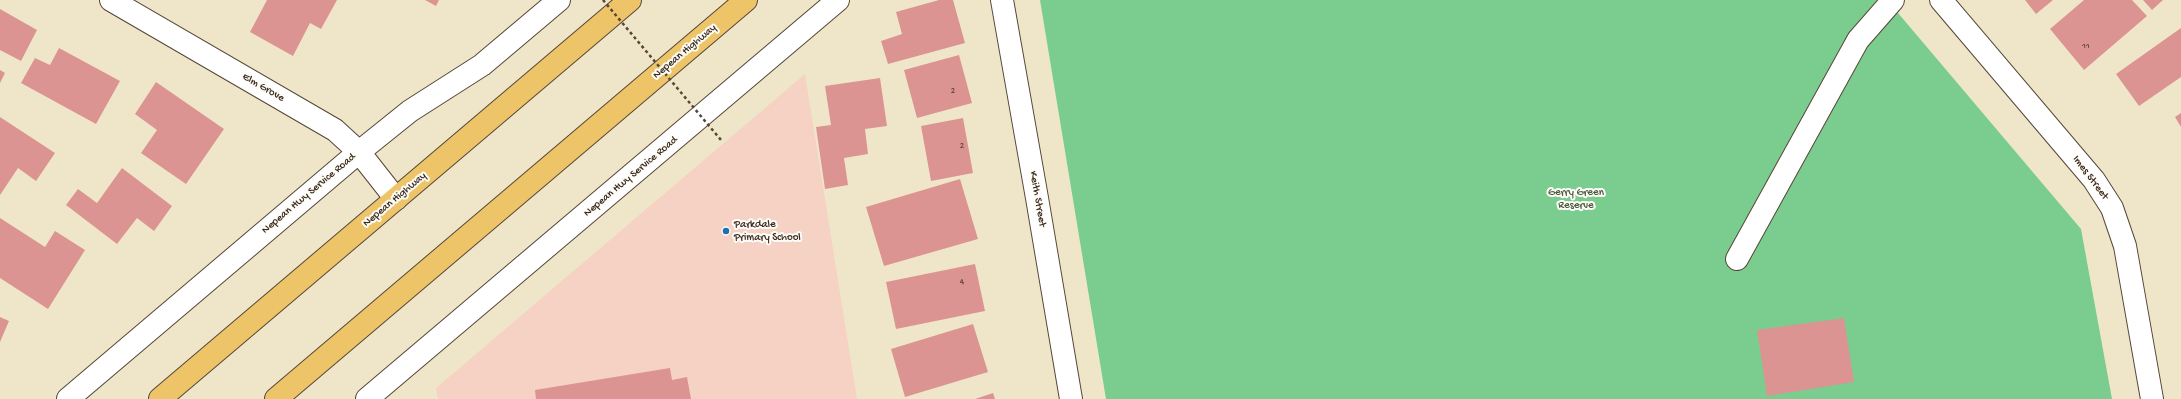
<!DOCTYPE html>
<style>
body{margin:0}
canvas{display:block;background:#efe6ca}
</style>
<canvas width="2181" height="399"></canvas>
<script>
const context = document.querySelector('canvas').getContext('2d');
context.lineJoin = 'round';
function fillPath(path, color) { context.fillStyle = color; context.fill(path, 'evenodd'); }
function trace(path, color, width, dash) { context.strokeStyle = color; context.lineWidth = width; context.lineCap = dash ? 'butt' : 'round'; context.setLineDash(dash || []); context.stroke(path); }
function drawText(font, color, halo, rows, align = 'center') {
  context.font = font + ' "Gochi Hand",sans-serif'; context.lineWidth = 4; context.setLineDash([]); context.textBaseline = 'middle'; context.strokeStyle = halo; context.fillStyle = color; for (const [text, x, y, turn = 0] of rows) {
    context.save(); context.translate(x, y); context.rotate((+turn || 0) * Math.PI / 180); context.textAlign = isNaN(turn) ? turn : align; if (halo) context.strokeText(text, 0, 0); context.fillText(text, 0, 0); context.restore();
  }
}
fillPath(new Path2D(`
 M805 74 857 399H438L436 388Z`), '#f5d2c3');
fillPath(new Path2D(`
 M1040 0H1887L2081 229 2112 399H1106Z`), '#7acd8f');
fillPath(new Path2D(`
 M267 0H337L321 29 310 23 293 56 250 32Z
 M425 0H439L436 6Z
 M939 0H953L965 43 888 64 881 41 902 34 896 12Z
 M2025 0H2053L2036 14Z
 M2084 0H2132L2147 16 2084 70 2050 29Z
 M2143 0H2163L2152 10Z
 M0 9 37 30 21 61 0 50Z
 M2181 28V77L2139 106 2116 74Z
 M59 48 120 81 96 124 21 83 35 58 50 65Z
 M959 55 972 103 917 118 904 70Z
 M0 70 5 73 0 83Z
 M880 78 887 126 865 129 868 154 844 158 848 185 825 189 816 127 831 125 825 86Z
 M156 82 224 129 186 184 141 153 157 130 135 114Z
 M2181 113V127L2175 117Z
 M0 117 55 153 36 181 18 168 0 195Z
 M963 118 973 173 931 181 921 126Z
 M122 168 172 206 154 231 137 218 117 244 66 205 78 189 97 203Z
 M960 179 978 239 884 266 866 207Z
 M0 218 45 247 55 231 85 250 48 309 0 278Z
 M975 264 985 311 896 329 886 282Z
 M0 317 9 321 0 342Z
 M1844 318 1854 382 1767 396 1757 330Z
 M973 324 988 372 905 397 891 349Z
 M670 368 672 380 687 377 691 399H536L535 390Z
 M993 393 995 399H975Z`), '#dc9493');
const minor = new Path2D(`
 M111 0 335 130 359 152 396 199
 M1002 0 1037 198 1071 399
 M1941 0 2094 180 2112 208 2125 246 2152 399
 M1737 259 1858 40 1893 0
 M68 399 359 152 410 111 482 65 559 0
 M367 399 838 0`);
const highway = new Path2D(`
 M160 399 630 0
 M276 399 746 0`);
trace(minor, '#564638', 24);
trace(highway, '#564638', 24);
trace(minor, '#fff', 22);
trace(highway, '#eec469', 22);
trace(new Path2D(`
 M603 0 721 140`), '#564638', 2.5, [3, 3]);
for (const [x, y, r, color] of [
 [726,231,4,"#1f6fb2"]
]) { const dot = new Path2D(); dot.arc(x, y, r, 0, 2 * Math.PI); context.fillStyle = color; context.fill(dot); trace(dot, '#fdfcf7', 1.5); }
drawText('9px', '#63443b', null, [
 ["11",2086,47],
 ["2",953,92],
 ["2",962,147],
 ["4",962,283]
]);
drawText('11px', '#3b2a1e', '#fdfcf7', [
 ["Nepean Highway",685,52,-40],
 ["Elm Grove",263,88,30],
 ["Nepean Hwy Service Road",631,177,-40],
 ["Imes Street",2090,178,53],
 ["Nepean Hwy Service Road",309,194,-40],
 ["Keith Street",1037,199,80],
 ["Nepean Highway",395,200,-40]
]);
drawText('11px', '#4e5b40', '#fdfcf7', [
 ["Gerry Green",1576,193],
 ["Reserve",1576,206]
]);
drawText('11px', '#3b2a1e', '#fdfcf7', [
 ["Parkdale",734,225],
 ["Primary School",734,238]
], 'left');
</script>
